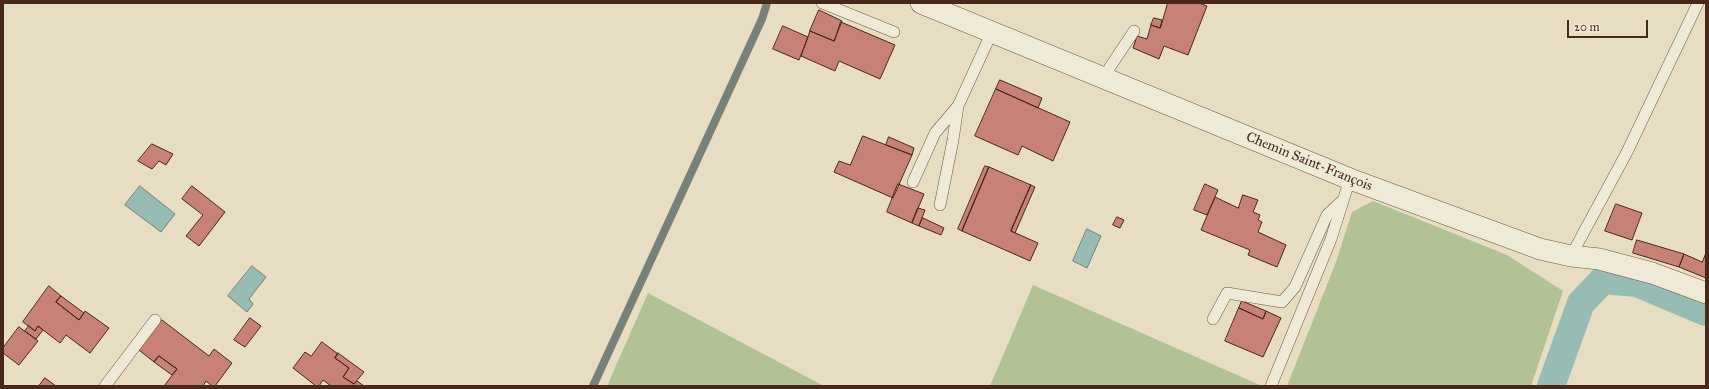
<!DOCTYPE html>
<meta charset="utf-8">
<style>
body{margin:0}
#map{position:relative;width:1709px;height:389px;overflow:hidden;background:#e6ddc3;font-family:"IM FELL Great Primer",serif}
canvas{display:block}
.frame{position:absolute;inset:0;border:4px solid #49281c;pointer-events:none}
.scale{position:absolute;left:1567px;top:20px;width:81px;height:18px;box-sizing:border-box;border:2px solid #49281c;border-top:0;padding-left:5px;font-size:12px;line-height:14px;white-space:nowrap;color:#49281c;-webkit-text-stroke:3px #efe9d8;paint-order:stroke}
</style>
<div id="map">
<canvas width="1709" height="389"></canvas>
<div class="frame"></div>
<div class="scale">20 m</div>
</div>
<script>
const context = document.querySelector('canvas').getContext('2d');
context.lineJoin = 'round';
function fillPath(path, color) { context.fillStyle = color; context.fill(path, 'evenodd'); }
function trace(path, color, width, dash) { context.strokeStyle = color; context.lineWidth = width; context.lineCap = dash ? 'butt' : 'round'; context.setLineDash(dash || []); context.stroke(path); }
function drawText(font, color, halo, rows, align = 'center') {
  context.font = font + ' "IM FELL Great Primer",serif'; context.lineWidth = 3.5; context.setLineDash([]); context.textBaseline = 'middle'; context.strokeStyle = halo; context.fillStyle = color; for (const [text, x, y, turn = 0] of rows) {
    context.save(); context.translate(x, y); context.rotate((+turn || 0) * Math.PI / 180); context.textAlign = isNaN(turn) ? turn : align; if (halo) context.strokeText(text, 0, 0); context.fillText(text, 0, 0); context.restore();
  }
}
fillPath(new Path2D(`
 M1373 201 1507 255 1563 291 1531 386H1287L1336 262 1352 212Z
 M1033 285 1262 386H990Z
 M648 293 824 386H607Z`), '#b2c295');
const water = new Path2D(`
 M140 186 175 214 161 232 125 205Z
 M1087 229 1101 236 1087 268 1073 261Z
 M252 266 266 277 249 299 253 304 247 312 228 296Z`);
fillPath(water, '#96bcb3');
trace(water, '#778177', 1);
trace(new Path2D(`
 M593 386 762 19 767 3`), '#778177', 8);
trace(new Path2D(`
 M1551 386 1581 303 1603 280 1637 283 1706 312`), '#96bcb3', 28);
const building = new Path2D(`
 M1168 3H1199L1207 6 1188 55 1164 46 1159 59 1133 48 1137 36 1147 39 1151 25 1160 28Z
 M819 10 842 21 834 41 810 31Z
 M1154 18 1162 20 1160 28 1151 25Z
 M841 22 895 45 880 79 839 61 835 71 801 56 810 31 834 41Z
 M783 26 808 37 799 60 773 49Z
 M1000 80 1042 98 1038 108 996 89Z
 M996 89 1070 122 1053 161 1022 146 1018 155 975 136Z
 M863 136 912 155 893 198 834 172 839 161 850 165Z
 M889 137 914 148 912 155 886 145Z
 M152 144 173 154 166 165 159 161 152 169 138 161Z
 M985 166 989 167 962 231 958 229Z
 M989 167 1031 185 1011 231 1038 243 1030 261 962 231Z
 M898 184 924 194 912 223 887 212Z
 M1205 184 1218 190 1207 215 1194 210Z
 M1031 185 1035 187 1015 233 1011 231Z
 M192 186 225 212 199 246 186 236 203 215 182 199Z
 M1243 195 1258 200 1253 212 1260 215 1258 220 1262 222 1258 232 1286 245 1277 267 1248 255 1250 250 1201 230 1215 197 1238 208Z
 M1616 204 1642 213 1632 240 1605 231Z
 M918 208 925 210 919 226 912 223Z
 M1117 217 1124 220 1120 228 1113 225Z
 M923 218 944 228 941 235 919 226Z
 M1637 240 1684 254 1679 267 1633 253Z
 M1706 253V278L1679 267 1684 254 1702 262Z
 M49 286 61 296 56 302 79 320 85 311 109 328 90 353 66 335 60 343 38 326 35 331 23 322Z
 M61 296 84 313 79 320 56 302Z
 M1242 301 1266 311 1263 319 1239 308Z
 M1239 308 1263 319 1266 311 1281 318 1263 357 1225 341Z
 M250 318 261 326 245 347 234 340Z
 M162 320 209 356 214 349 232 363 215 386H212L206 381 203 386H164L177 369 159 356 154 362 139 350Z
 M29 326 35 331 38 326 43 330 36 339 25 331Z
 M19 327 38 341 19 365 3 353V348Z
 M322 342 338 354 335 358 349 368 343 377 354 384 357 381 364 386H331L323 380 319 386H316L293 368 305 352 311 356Z
 M338 353 364 372 354 384 343 377 349 368 335 358Z
 M159 356 177 369 172 375 154 362Z
 M45 378 56 386H39Z`);
fillPath(building, '#c88177');
trace(building, '#49281c', 1);
const service = new Path2D(`
 M822 3 894 32
 M1105 78 1110 67 1134 31
 M913 182 935 133 958 106
 M940 205 953 140 958 106 992 32
 M1571 256 1627 152 1698 3
 M1213 319 1227 293 1282 302 1295 287 1327 215 1343 200
 M105 386 155 320
 M1271 386 1331 239 1350 179`);
const minor = new Path2D(`
 M921 3 1350 179 1540 249 1571 256 1599 259 1652 273 1706 293`);
trace(service, '#705546', 12);
trace(minor, '#705546', 22);
trace(service, '#efe9d8', 11);
trace(minor, '#efe9d8', 21);
drawText('14px', '#49281c', '#efe9d8', [
 ["Chemin Saint-François",1309,162,22]
]);
</script>
